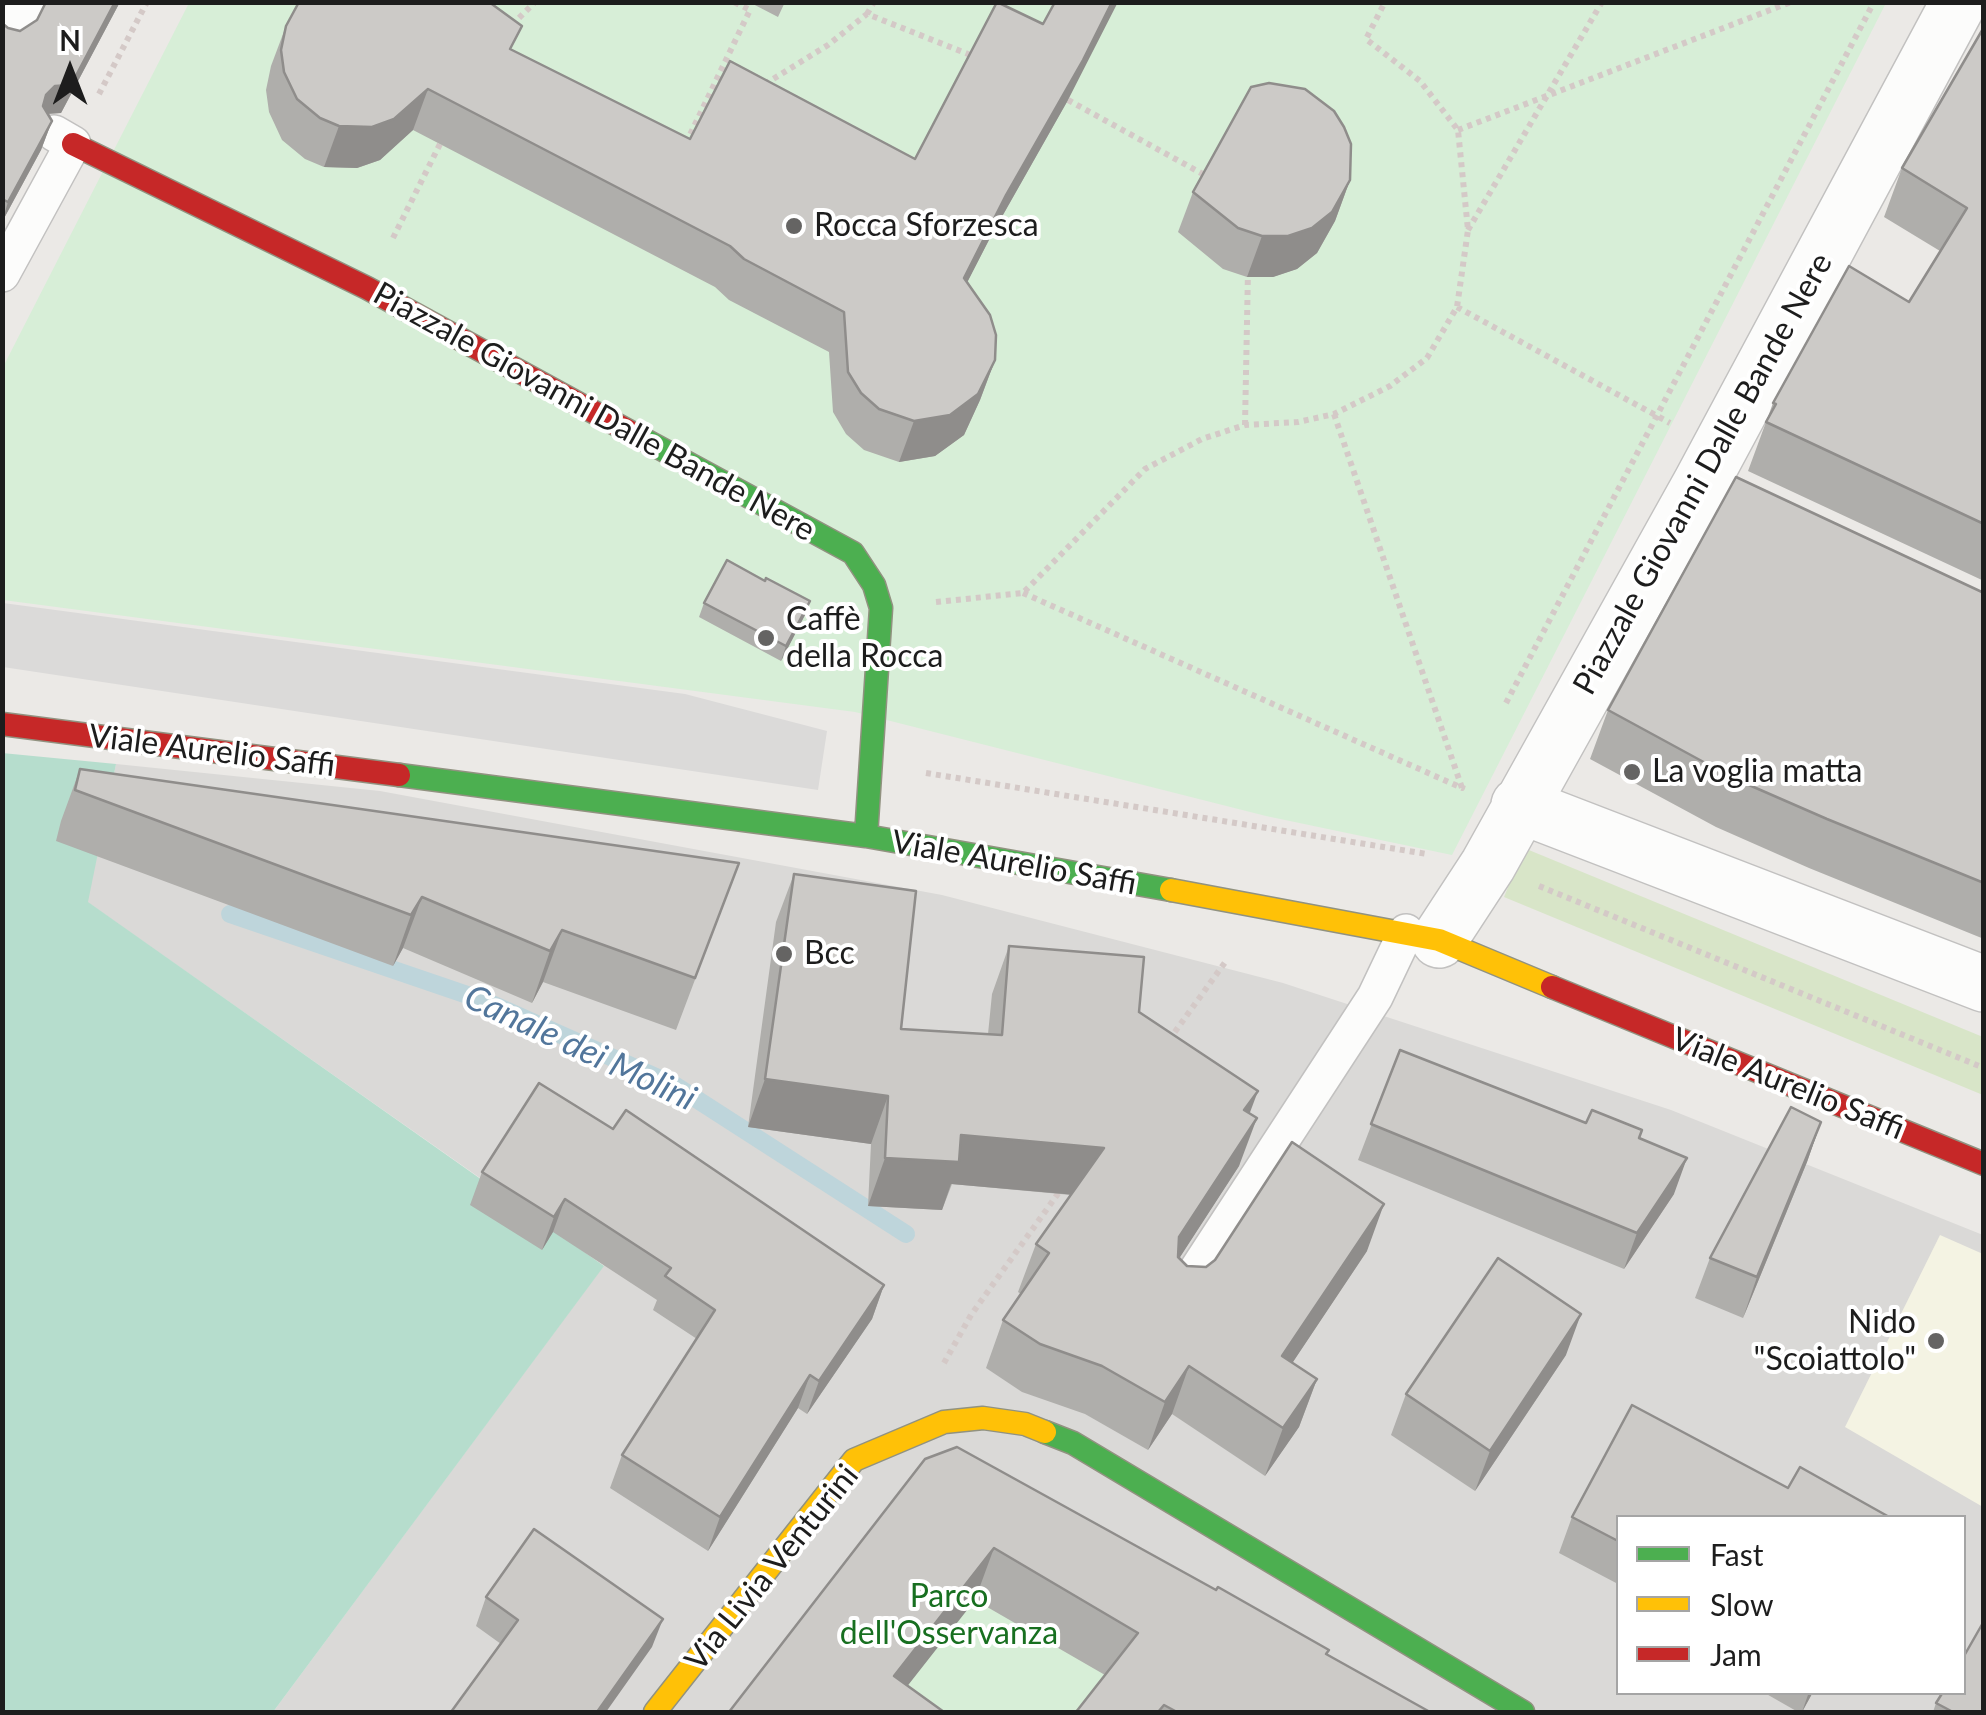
<!DOCTYPE html>
<meta charset="utf-8">
<style>
body{margin:0}
#map{position:relative;width:1986px;height:1715px;overflow:hidden;background:#ebe9e6;font-family:Lato,sans-serif}
canvas{display:block}
.frame{position:absolute;inset:0;border:5px solid #1d1d1d;pointer-events:none}
.legend{position:absolute;left:1616px;top:1515px;width:350px;height:180px;box-sizing:border-box;background:#fff;border:2px solid #a5a5a5;margin:0;padding:12px 18px;list-style:none;font-size:30px;color:#1d1d1d}
.legend li{display:flex;align-items:center;gap:20px;height:50px}
.legend b{width:50px;border:2px solid #a5a5a5}
.north{position:absolute;left:20px;top:20px;width:100px;height:100px;-webkit-text-stroke:8px #fff;paint-order:stroke;rotate:0deg;font-size:28px;font-weight:700;line-height:40px;text-align:center;color:#1d1d1d}
.north::after{content:'';display:block;margin:auto;width:35px;height:45px;background:#1d1d1d;clip-path:polygon(50% 0,100% 100%,50% 72%,0 100%)}
</style>
<div id="map">
<canvas width="1986" height="1715"></canvas>
<div class="frame"></div>
<ul class="legend">
<li><b style="height:12px;background:#4caf50"></b>Fast</li>
<li><b style="height:12px;background:#ffc107"></b>Slow</li>
<li><b style="height:12px;background:#c62828"></b>Jam</li>
</ul>
<div class="north">N</div>
</div>
<script>
const context = document.querySelector('canvas').getContext('2d');
context.lineJoin = 'round';
function fillPath(path, color) { context.fillStyle = color; context.fill(path, 'evenodd'); }
function trace(path, color, width, dash) { context.strokeStyle = color; context.lineWidth = width; context.lineCap = dash ? 'butt' : 'round'; context.setLineDash(dash || []); context.stroke(path); }
function drawText(font, color, halo, rows, align = 'center') {
  context.font = font + ' Lato,sans-serif'; context.lineWidth = 8; context.setLineDash([]); context.textBaseline = 'middle'; context.strokeStyle = halo; context.fillStyle = color; for (const [text, x, y, turn = 0] of rows) {
    context.save(); context.translate(x, y); context.rotate((+turn || 0) * Math.PI / 180); context.textAlign = isNaN(turn) ? turn : align; if (halo) context.strokeText(text, 0, 0); context.fillText(text, 0, 0); context.restore();
  }
}
fillPath(new Path2D(`
 M116 764 380 791 942 895 1283 983 1671 1110 1983 1235V1712H273L604 1265 87 902ZM1618 1518H1964V1692H1618Z`), '#dad9d7');
fillPath(new Path2D(`
 M1940 1235 1983 1254V1507L1845 1427Z`), '#f4f3e3');
fillPath(new Path2D(`
 M1524 848 1983 1037V1095L1504 897Z`), '#d8e5c8');
fillPath(new Path2D(`
 M189 3H1886L1452 855 1266 816 855 712 3 600 2 369Z
 M907 1510 1319 1712H750Z`), '#d7eed7');
fillPath(new Path2D(`
 M2 753 116 764 88 902 604 1266 273 1712H3Z`), '#b6ddcd');
fillPath(new Path2D(`
 M3 603 685 694 827 731 818 790 3 667Z`), '#dbdad9');
trace(new Path2D(`
 M230 914 485 1001 676 1086 906 1234`), '#bed5db', 18);
const lane = new Path2D(`
 M8 38 27 2
 M2 274 73 144 54 133
 M1180 1296 1375 997 1406 932`);
const street = new Path2D(`
 M1519 805 1984 984
 M1439 940 1488 865 1701 483 1959 2`);
const fast = new Path2D(`
 M632 433 853 553 874 585 881 608 866 836
 M399 775 866 836 1171 890
 M1045 1432 1073 1443 1523 1712`);
const slow = new Path2D(`
 M1171 890 1439 940 1552 987
 M655 1712 854 1460 944 1422 983 1418 1025 1424 1045 1432`);
const jam = new Path2D(`
 M73 144 367 288 632 433
 M2 724 399 775
 M1552 987 1984 1164`);
trace(lane, '#c2c1c0', 38);
trace(street, '#c2c1c0', 58);
trace(fast, '#919280', 25);
trace(slow, '#919280', 25);
trace(jam, '#919280', 25);
trace(new Path2D(`
 M867 14 874 2
 M512 25 535 2
 M765 84 828 45 867 14 973 56
 M99 94 147 2
 M1068 100 1210 178
 M1458 130 1791 2
 M686 143 750 10 734 2
 M1468 230 1602 2
 M393 238 440 144
 M1457 307 1670 423
 M1334 414 1462 788
 M1245 425 1248 271
 M1023 593 1462 788 1463 785
 M936 602 1023 593 1145 469 1202 439 1245 425 1298 422 1334 414 1390 386 1427 358 1457 307 1468 230 1458 130 1420 81 1366 39 1385 2
 M1506 703 1874 2
 M926 773 1427 854
 M1539 886 1984 1068
 M1169 1040 1226 961
 M944 1363 971 1315 1062 1188`), '#d4c9c7', 6, [5, 5]);
trace(lane, '#fcfcfb', 35);
trace(street, '#fcfcfb', 55);
trace(fast, '#4caf50', 22);
trace(slow, '#ffc107', 22);
trace(jam, '#c62828', 22);
fillPath(new Path2D(`
 M46 2H120L61 113 48 114 52 121 41 150 2 222V23L8 28 20 31 37 20Z
 M749 2H785L778 17Z
 M286 26 513 50 690 139 915 159 1068 100 991 236 967 282 995 360 980 400 964 435 935 456 899 462 864 450 846 434 833 412 829 352 729 300 715 287 413 130 380 160 357 168 324 167 305 159 282 140 269 112 266 90 271 66Z
 M1984 27V581L1748 471 1773 403 1909 302 1940 251 1884 217 1902 168Z
 M1350 180 1335 221 1317 253 1297 269 1273 277H1247L1223 269 1178 232 1193 192Z
 M765 581 805 615 781 661 699 617 704 603Z
 M1984 593V939L1809 868 1716 827 1590 759 1608 710Z
 M80 769 739 863 676 1030 543 982 532 1003 403 948 393 966 56 841 61 821Z
 M794 874 901 1029 988 1034 992 994 1009 946 1139 1012 1249 1113 1239 1166 1179 1258 1187 1266 1206 1267 1367 1251 1292 1363 1317 1379 1299 1427 1265 1476 1172 1414 1148 1450 1085 1414 1022 1392 986 1368 1003 1320 1021 1294 1018 1292 1036 1244 1071 1195 952 1184 942 1210 868 1206 871 1144 748 1127 776 922Z
 M1400 1050 1586 1123 1639 1138 1674 1194 1624 1269 1358 1160Z
 M1821 1122 1807 1162 1743 1318 1695 1298 1710 1258Z
 M613 1129 884 1285 872 1319 807 1414 798 1408 708 1551 610 1488 622 1455 697 1339 653 1310 657 1300 553 1232 542 1250 470 1205 482 1172Z
 M1566 1355 1475 1491 1391 1435 1406 1394Z
 M925 1459 1327 1654 1430 1712H1076L1105 1675 975 1600 729 1712Z
 M1788 1488 1891 1518H1618V1584L1559 1553 1572 1517Z
 M486 1597 652 1647 501 1644 476 1626Z
 M1763 1692H1813L1802 1712H1798Z
 M1936 1703 1984 1712H1933Z`), '#afaeab');
fillPath(new Path2D(`
 M115 2H120L61 113 44 114 35 123 46 95Z
 M1112 2H1118L1068 100 991 236 949 318 964 278 1006 195Z
 M428 89 413 130 380 160 357 168 324 167 339 126Z
 M52 121 41 150 2 222 8 202Z
 M1350 180 1335 221 1317 253 1297 269 1273 277H1247L1262 236Z
 M995 360 980 400 964 435 935 456 899 462 914 421Z
 M810 601 805 615 781 661 786 646Z
 M422 897 403 948 393 966 411 915Z
 M562 930 543 982 532 1003 550 951Z
 M765 1079 888 1096 871 1144 748 1127Z
 M1258 1091 1240 1139 1244 1110Z
 M1257 1118 1239 1166 1162 1285 1179 1237Z
 M1821 1122 1807 1162 1743 1318 1757 1277Z
 M961 1135 1104 1148 1087 1196 951 1184 942 1210 868 1206 885 1158Z
 M1687 1158 1674 1194 1624 1269 1637 1233Z
 M565 1199 553 1232 542 1250 554 1217Z
 M1384 1204 1367 1251 1265 1404 1282 1356Z
 M884 1285 872 1319 807 1414 819 1381Z
 M1581 1314 1566 1355 1475 1491 1490 1451Z
 M1189 1366 1172 1414 1148 1450 1165 1402Z
 M810 1375 798 1408 708 1551 720 1517Z
 M1317 1379 1299 1427 1265 1476 1283 1428Z
 M994 1548 975 1600 887 1712 894 1676Z
 M663 1619 652 1647 606 1712H597Z
 M1809 1692H1813L1802 1712Z`), '#8f8d8b');
const building = new Path2D(`
 M46 2H115L71 85 55 86 46 95 43 106 52 121 8 202 2 199V23L8 28 20 31 37 20Z
 M299 2H489L522 26 510 49 690 139 730 61 915 159 997 2 1043 24 1055 2H1112L1083 60 1006 195 964 278 990 315 996 335 995 360 978 394 950 415 914 421 879 409 861 393 848 372 844 312 744 259 730 246 428 89 394 119 372 127 339 126 320 118 297 99 284 72 281 50 286 26Z
 M1984 27V524L1766 422 1776 404 1773 403 1849 266 1909 302 1967 208 1902 168Z
 M1269 83 1305 89 1334 111 1344 127 1351 144 1350 180 1332 212 1312 228 1288 236H1262L1238 228 1193 192 1251 87Z
 M1736 477 1984 593V883L1827 819 1733 778 1608 710Z
 M727 560 765 581 766 578 810 601 786 646 704 603Z
 M80 769 739 863 695 978 562 930 550 951 422 897 411 915 75 790Z
 M794 874 916 891 901 1029 1002 1035 1009 946 1144 957 1139 1012 1258 1091 1244 1110 1257 1118 1179 1237 1178 1257 1187 1266 1206 1267 1215 1260 1292 1142 1384 1204 1282 1356 1317 1379 1283 1428 1189 1366 1165 1402 1102 1366 1040 1344 1003 1320 1049 1253 1036 1244 1104 1148 961 1135 959 1162 885 1158 888 1096 765 1079Z
 M1400 1050 1586 1123 1592 1110 1642 1130 1639 1138 1687 1158 1637 1233 1371 1124Z
 M539 1083 613 1129 626 1110 884 1285 819 1381 810 1375 720 1517 622 1455 715 1310 665 1276 671 1268 565 1199 554 1217 482 1172Z
 M1791 1107 1821 1122 1757 1277 1710 1258Z
 M1498 1258 1581 1314 1490 1451 1406 1394Z
 M1632 1405 1788 1488 1800 1467 1891 1518H1618V1541L1572 1517Z
 M957 1447 1216 1590 1218 1587 1329 1650 1326 1654 1430 1712H1177L1164 1705 1158 1712H1076L1138 1633 994 1548 894 1676 944 1712H729L925 1459Z
 M534 1529 663 1619 597 1712H451L518 1620 486 1597Z
 M1984 1621V1712H1953L1936 1703 1943 1692H1964V1656Z`);
fillPath(building, '#cccac7');
trace(building, '#8f8d8b', 2.5);
for (const [x, y, r, color] of [
 [794,226,10,"#656463"],
 [766,638,10,"#656463"],
 [1632,772,10,"#656463"],
 [784,954,10,"#656463"],
 [1936,1341,10,"#656463"]
]) { const dot = new Path2D(); dot.arc(x, y, r, 0, 2 * Math.PI); context.fillStyle = color; context.fill(dot); trace(dot, '#fff', 4); }
drawText('32px', '#1d1d1d', '#fff', [
 ["Rocca Sforzesca",814,226],
 ["Caffè",786,620],
 ["della Rocca",786,657],
 ["La voglia matta",1652,772],
 ["Bcc",804,954],
 ["Nido",1916,1323,"right"],
 ["\"Scoiattolo\"",1916,1360,"right"]
], 'left');
drawText('32px', '#1d1d1d', '#fff', [
 ["Piazzale Giovanni Dalle Bande Nere",594,412,29],
 ["Piazzale Giovanni Dalle Bande Nere",1703,474,-61],
 ["Viale Aurelio Saffi",212,751,7],
 ["Viale Aurelio Saffi",1014,863,10],
 ["Viale Aurelio Saffi",1788,1084,22],
 ["Via Livia Venturini",772,1568,-51]
]);
drawText('32px', '#186f20', '#fff', [
 ["Parco",949,1597],
 ["dell'Osservanza",949,1634]
]);
drawText('italic 35px', '#52769b', '#fff', [
 ["Canale dei Molini",580,1048,25]
]);
</script>
